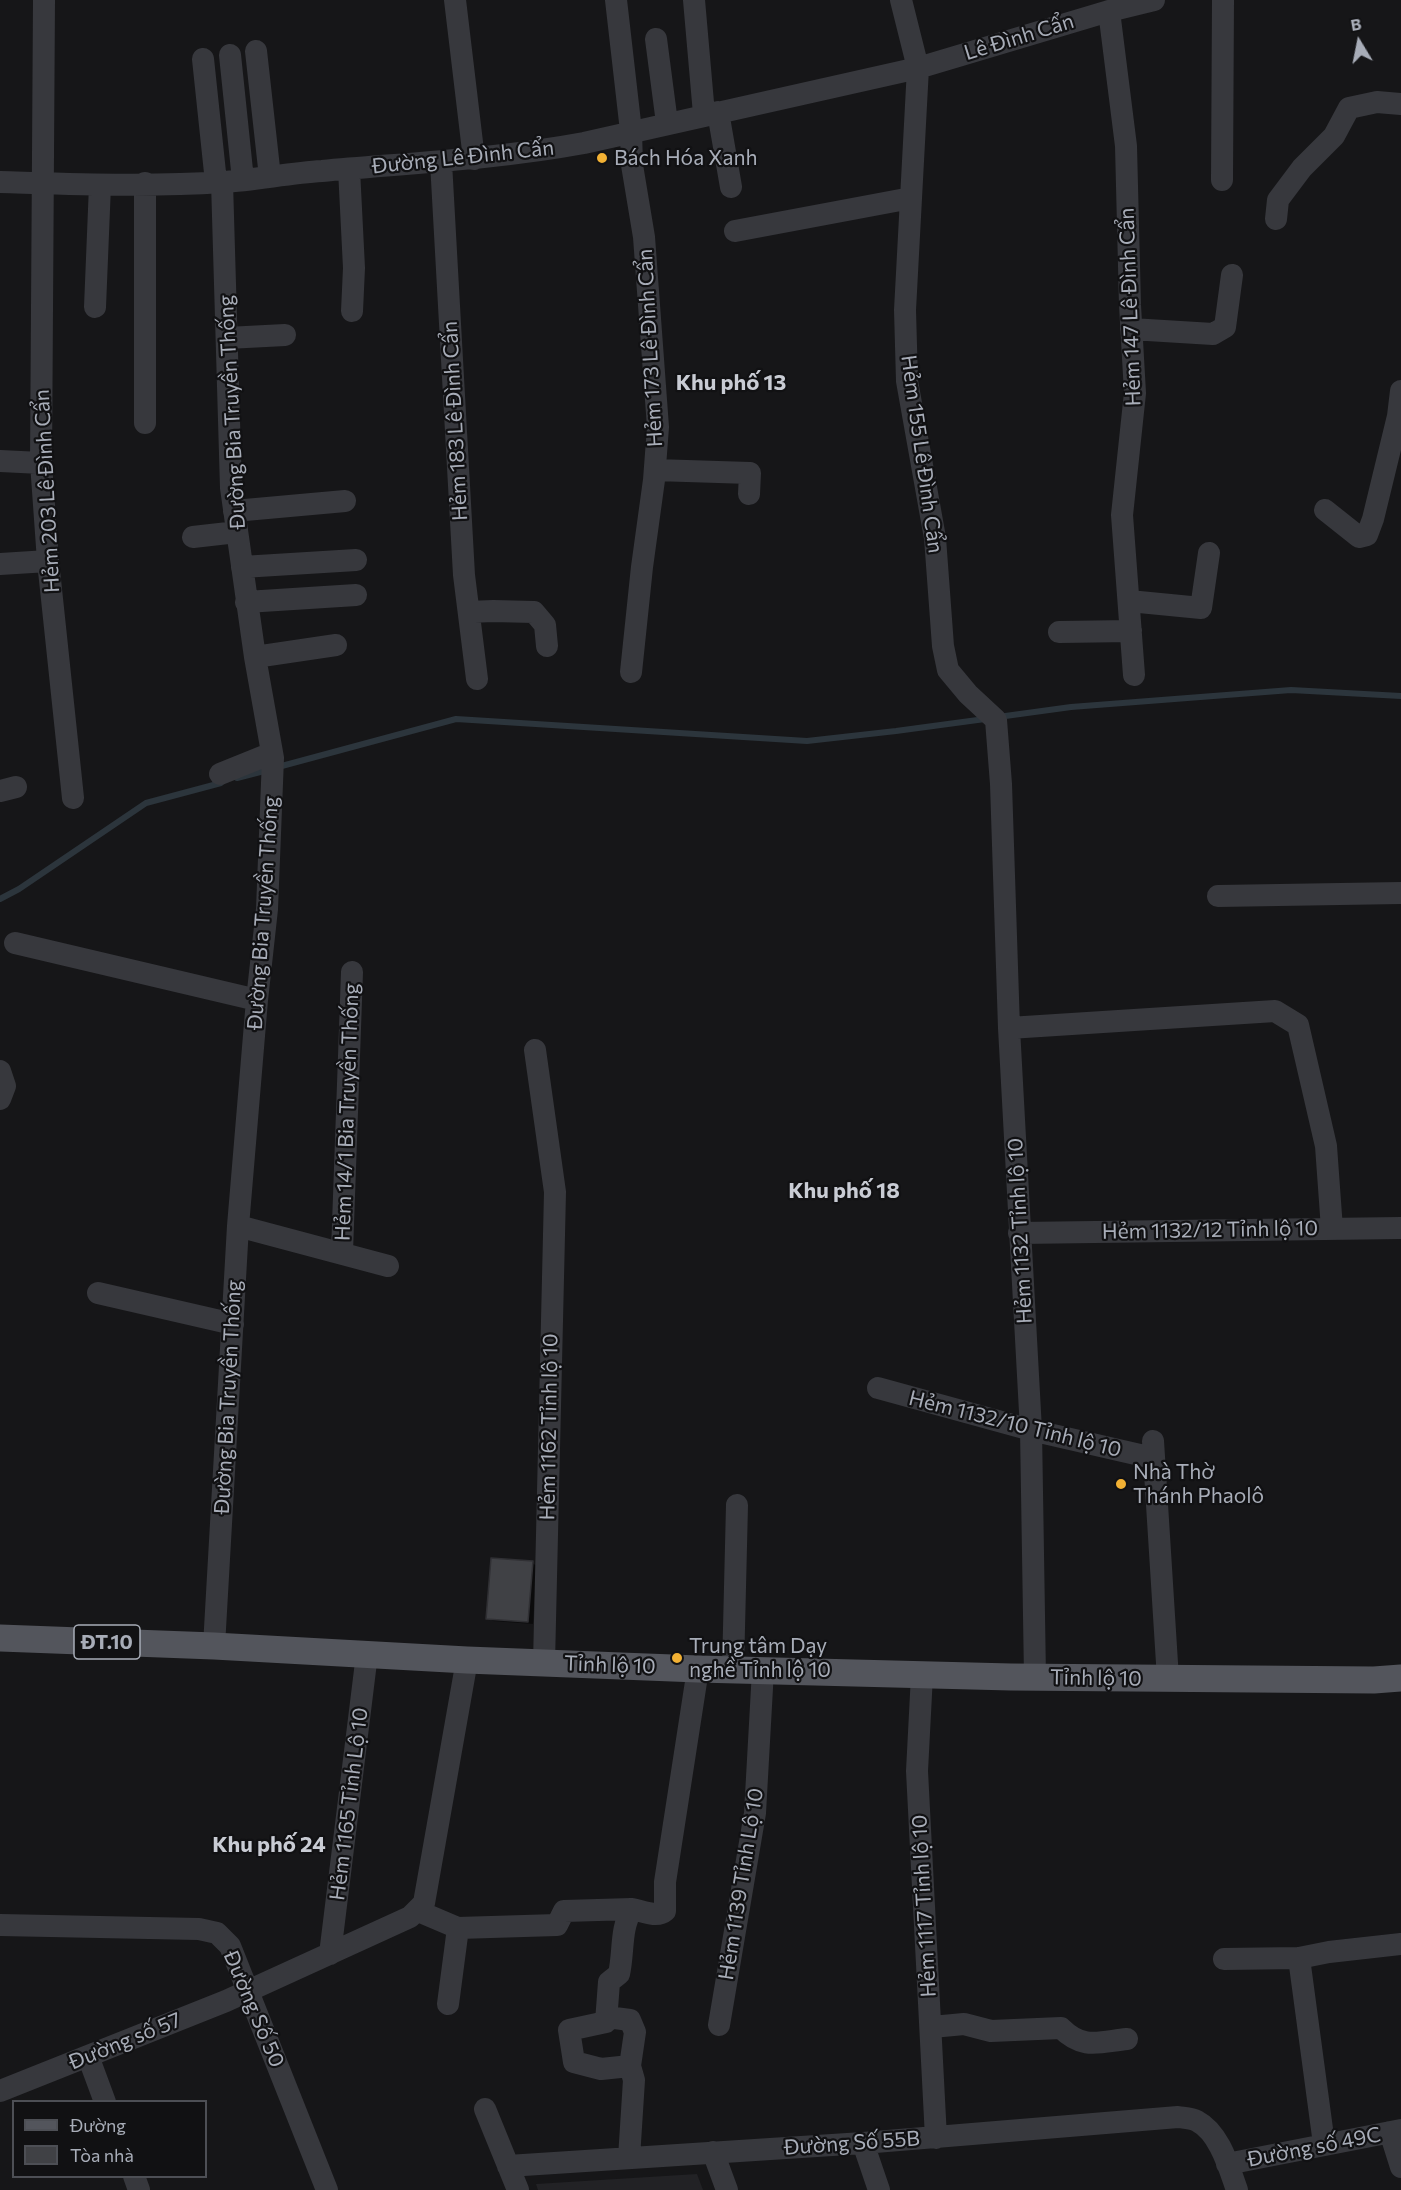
<!DOCTYPE html>
<meta charset="utf-8">
<style>
body{margin:0}
#map{position:relative;width:1401px;height:2190px;overflow:hidden;background:#161618;font-family:Commissioner,sans-serif}
canvas{display:block}
.legend{position:absolute;left:12px;top:2100px;width:195px;height:78px;box-sizing:border-box;background:#111113;border:2px solid #4d4f55;margin:0;padding:8px 10px;list-style:none;font-size:18px;color:#a8adb8}
.legend li{display:flex;align-items:center;gap:12px;height:30px}
.legend b{width:30px;border:2px solid #4d4f55}
.north{position:absolute;left:1329px;top:12px;width:60px;height:60px;-webkit-text-stroke:4px #111113;paint-order:stroke;rotate:350deg;font-size:16px;font-weight:700;line-height:24px;text-align:center;color:#a8adb8}
.north::after{content:'';display:block;margin:auto;width:21px;height:27px;background:#a8adb8;clip-path:polygon(50% 0,100% 100%,50% 72%,0 100%)}
</style>
<div id="map">
<canvas width="1401" height="2190"></canvas>
<ul class="legend">
<li><b style="height:8px;background:#53555c"></b>Đường</li>
<li><b style="height:16px;background:#404145"></b>Tòa nhà</li>
</ul>
<div class="north">B</div>
</div>
<script>
const context = document.querySelector('canvas').getContext('2d');
context.lineJoin = 'round';
function fillPath(path, color) { context.fillStyle = color; context.fill(path, 'evenodd'); }
function trace(path, color, width, dash) { context.strokeStyle = color; context.lineWidth = width; context.lineCap = dash ? 'butt' : 'round'; context.setLineDash(dash || []); context.stroke(path); }
function drawText(font, color, halo, rows, align = 'center') {
  context.font = font + ' Commissioner,sans-serif'; context.lineWidth = 4.5; context.setLineDash([]); context.textBaseline = 'middle'; context.strokeStyle = halo; context.fillStyle = color; for (const [text, x, y, turn = 0] of rows) {
    context.save(); context.translate(x, y); context.rotate((+turn || 0) * Math.PI / 180); context.textAlign = isNaN(turn) ? turn : align; if (halo) context.strokeText(text, 0, 0); context.fillText(text, 0, 0); context.restore();
  }
}
fillPath(new Path2D(`
 M697 2174 703 2190H538L536 2184Z`), '#222225');
fillPath(new Path2D(`
 M532 1563 537 1566 533 1624 493 1621 487 1618Z`), '#0007');
trace(new Path2D(`
 M998 717 1071 707 1291 690 1401 696
 M278 767 456 719 807 741 896 731 985 719
 M237 778 268 770
 M0 899 19 889 146 803 221 783`), '#2c353c', 6);
const building = new Path2D(`
 M491 1558 533 1561 528 1622 486 1619Z`);
fillPath(building, '#404145');
trace(building, '#303034', 1.5);
trace(new Path2D(`
 M44 0 41 463 48 561 73 798
 M455 0 474 159
 M616 0 631 131 632 165 644 237 658 427 654 480 642 567 631 672
 M694 0 704 114
 M901 0 918 68 905 310 907 381 935 538 943 646 948 670 968 694 996 720 1001 784 1009 1028 1031 1430 1035 1677
 M1109 11 1126 146 1130 305 1135 393 1122 515 1134 675
 M656 39 667 123
 M256 51 270 177
 M230 55 243 180
 M203 59 216 182
 M718 112 731 187
 M441 162 464 575 477 679
 M349 169 354 268 352 311
 M1222 180 1223 0
 M0 182C74 184 149 187 223 182 256 180 289 173 322 171 410 163 497 159 584 143L918 68 1109 11 1154 0
 M1276 219 1278 200 1302 168 1334 136 1349 108 1377 102 1401 104
 M735 231 911 198
 M95 307 100 185
 M1131 329 1213 334 1225 327 1232 275
 M227 338 285 335
 M145 423V183
 M0 461 41 463
 M655 470 750 473 749 494
 M1325 510 1359 537 1367 535 1373 519 1398 416 1401 391
 M234 511 345 501
 M193 537 237 532
 M0 564 48 561
 M242 567 356 560
 M1129 601 1201 608 1209 553
 M246 602 356 595
 M469 612 493 611 534 612 545 625 547 646
 M1059 632 1131 631
 M255 657 336 645
 M220 774 272 753
 M0 791 16 787
 M1218 896 1401 893
 M15 943 257 1000
 M1009 1028 1275 1011 1298 1025 1326 1146 1332 1229
 M535 1050 555 1192 544 1663
 M0 1071 5 1086 0 1099
 M238 1226 388 1266
 M1019 1233 1401 1228
 M342 1252 352 972
 M98 1293 233 1324
 M878 1388 1031 1430 1153 1458
 M1153 1441 1168 1679
 M214 1646 238 1226 257 1000 267 909 273 758 255 657 231 488 222 182
 M733 1669 737 1505
 M922 1675 917 1771 936 2138
 M418 1911 458 1928 557 1925 564 1911 632 1909
 M0 1925 199 1929 217 1933 230 1946 327 2190
 M330 1954 367 1654
 M1299 1958 1324 2144
 M1224 1959 1299 1958 1329 1952 1401 1944
 M448 2004 458 1928
 M607 2017 630 2020 635 2032 630 2066
 M719 2025 755 1813 763 1670
 M932 2027 964 2024 991 2031 1061 2028C1083 2050 1099 2042 1127 2039
 M88 2056 105 2102
 M0 2091 226 2001 410 1917 424 1903 467 1660
 M485 2109 518 2190
 M1390 2132 1401 2167
 M863 2143 879 2190
 M713 2152 727 2190
 M629 2158 634 2080 630 2066 601 2069 574 2062 569 2030 606 2022 609 1982 619 1974C624 1952 620 1929 632 1909 642 1911 657 1918 665 1911V1882L698 1669
 M1227 2164 1401 2130
 M508 2166 863 2143 1178 2117C1184 2118 1191 2118 1197 2121 1220 2133 1229 2168 1237 2190
 M134 2176 139 2190`), '#37383d', 22);
trace(new Path2D(`
 M0 1638 214 1646 467 1660 698 1669 1011 1677 1374 1680 1401 1678`), '#53555c', 27);
for (const [x, y, r, color] of [
 [602,158,6,"#f2b134"],
 [1121,1484,6,"#f2b134"],
 [677,1658,6,"#f2b134"]
]) { const dot = new Path2D(); dot.arc(x, y, r, 0, 2 * Math.PI); context.fillStyle = color; context.fill(dot); trace(dot, '#111113', 2); }
for (const [x, y, w] of [
 [107,1642,66]
]) { const box = new Path2D(); box.roundRect(x - w / 2, y - 17, w, 34, 4.5); context.fillStyle = '#111113'; context.fill(box); trace(box, '#a8adb8', 1.5); }
drawText('bold 20px', '#a8adb8', null, [
 ["ĐT.10",107,1642]
]);
drawText('21px', '#a8adb8', '#111113', [
 ["Lê Đình Cẩn",1019,37,-17],
 ["Đường Lê Đình Cẩn",463,157,-6],
 ["Hẻm 147 Lê Đình Cẩn",1130,307,-92],
 ["Hẻm 173 Lê Đình Cẩn",650,348,-93],
 ["Đường Bia Truyền Thống",232,412,-93],
 ["Hẻm 183 Lê Đình Cẩn",455,421,-93],
 ["Hẻm 155 Lê Đình Cẩn",922,454,82],
 ["Hẻm 203 Lê Đình Cẩn",47,491,-93],
 ["Đường Bia Truyền Thống",263,913,-86],
 ["Hẻm 14/1 Bia Truyền Thống",347,1112,-88],
 ["Hẻm 1132/12 Tỉnh lộ 10",1210,1230,-1],
 ["Hẻm 1132 Tỉnh lộ 10",1020,1231,-93],
 ["Đường Bia Truyền Thống",228,1397,-87],
 ["Hẻm 1132/10 Tỉnh lộ 10",1015,1424,14],
 ["Hẻm 1162 Tỉnh lộ 10",549,1427,-89],
 ["Tỉnh lộ 10",610,1665,2],
 ["Tỉnh lộ 10",1096,1678,1],
 ["Hẻm 1165 Tỉnh Lộ 10",349,1804,-83],
 ["Hẻm 1139 Tỉnh Lộ 10",741,1884,-81],
 ["Hẻm 1117 Tỉnh lộ 10",924,1906,-93],
 ["Đường Số 50",254,2009,67],
 ["Đường số 57",125,2041,-22],
 ["Đường Số 55B",852,2143,-4],
 ["Đường số 49C",1314,2147,-11]
]);
drawText('21px', '#a8adb8', '#111113', [
 ["Bách Hóa Xanh",614,158],
 ["Nhà Thờ",1133,1472],
 ["Thánh Phaolô",1133,1496],
 ["Trung tâm Dạy",689,1646],
 ["nghề Tỉnh lộ 10",689,1670]
], 'left');
drawText('bold 22px', '#c9ccd4', '#111113', [
 ["Khu phố 13",731,383],
 ["Khu phố 18",844,1191],
 ["Khu phố 24",269,1845]
]);
</script>
